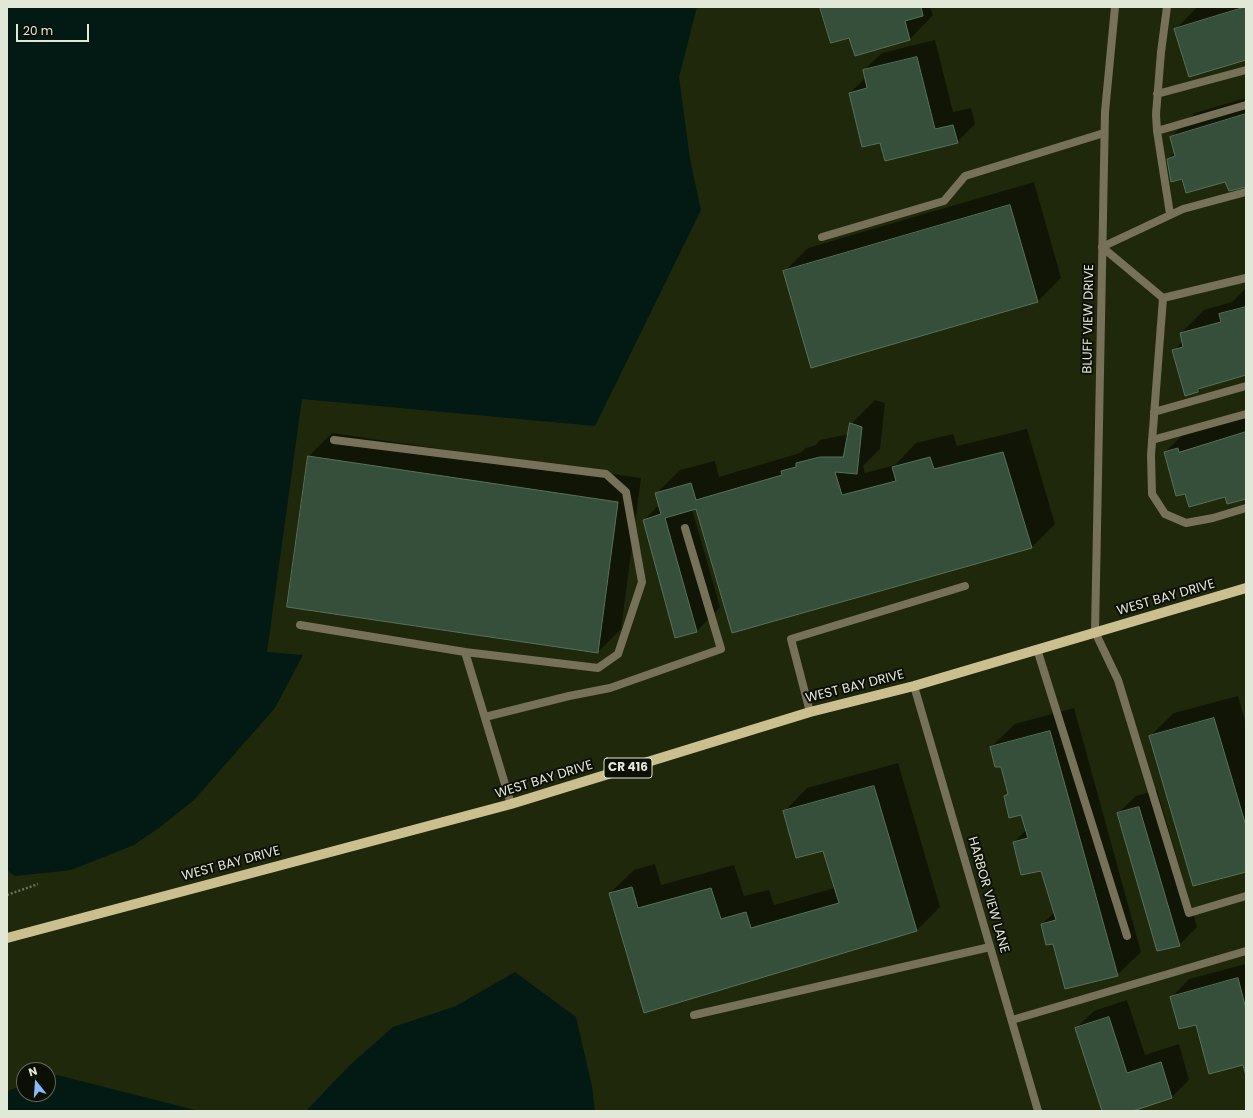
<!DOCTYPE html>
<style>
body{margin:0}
#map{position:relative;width:1253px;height:1118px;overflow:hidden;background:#20280c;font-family:Poppins,sans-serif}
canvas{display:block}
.frame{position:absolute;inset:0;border:8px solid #e2e8d7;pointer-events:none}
.north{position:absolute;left:16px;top:1062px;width:40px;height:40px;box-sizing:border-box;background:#0c0f05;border:1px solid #626659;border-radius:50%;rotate:343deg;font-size:11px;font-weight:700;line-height:16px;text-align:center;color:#e2e8d7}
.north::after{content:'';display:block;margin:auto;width:14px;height:18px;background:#87bbfc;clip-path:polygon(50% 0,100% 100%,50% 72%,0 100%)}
.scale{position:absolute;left:16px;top:24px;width:73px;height:18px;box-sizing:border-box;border:2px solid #e2e8d7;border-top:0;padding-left:5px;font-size:12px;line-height:14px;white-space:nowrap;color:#e2e8d7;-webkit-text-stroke:3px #0c0f05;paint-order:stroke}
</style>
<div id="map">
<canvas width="1253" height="1118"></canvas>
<div class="frame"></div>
<div class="north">N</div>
<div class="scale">20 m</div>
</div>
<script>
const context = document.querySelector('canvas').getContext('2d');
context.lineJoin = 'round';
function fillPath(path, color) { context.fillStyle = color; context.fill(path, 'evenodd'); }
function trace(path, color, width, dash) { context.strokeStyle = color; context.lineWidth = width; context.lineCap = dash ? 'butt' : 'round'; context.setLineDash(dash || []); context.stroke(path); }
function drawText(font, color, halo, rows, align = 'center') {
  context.font = font + ' Poppins,sans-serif'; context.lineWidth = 4; context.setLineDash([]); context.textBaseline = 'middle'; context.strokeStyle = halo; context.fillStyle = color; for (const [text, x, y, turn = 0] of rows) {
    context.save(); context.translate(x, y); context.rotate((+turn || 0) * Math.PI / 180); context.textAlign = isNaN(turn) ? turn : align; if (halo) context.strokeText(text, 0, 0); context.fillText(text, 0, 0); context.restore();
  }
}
fillPath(new Path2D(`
 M7 7H697L679 77 690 159 701 210 595 426 302 399 267 652 303 655 275 708 194 800 159 828 134 845 71 870 15 876 7 870Z
 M515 972 576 1017 592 1086 595 1111H306L350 1065 393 1027 456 1006Z
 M57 1075 199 1111H7V1091L24 1085V1094H48V1078Z`), '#031913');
fillPath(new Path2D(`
 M821 7H930L933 15 910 39 850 36ZM904 16 907 25H905Z
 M1197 7H1246V59L1176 29Z
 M935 40 953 112 971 108 975 124 957 142 881 141 850 93 866 77 864 70 882 53Z
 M1246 98V186L1226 181 1183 178 1168 159 1175 152 1171 137 1195 113Z
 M1034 182 1061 278 1038 301 812 366 784 272 808 248Z
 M1244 290H1246V374L1203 386 1198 392 1174 351 1183 341 1181 333 1204 310 1232 302Z
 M875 400 885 403 880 449 863 466 865 473 895 465 916 443 953 434 957 446 1027 429 1055 524 1032 547 696 508 692 509 720 607 697 631 676 636 644 520 659 505 656 494 680 470 715 461 719 477 800 453 806 448 816 445 820 440 849 434 851 424Z
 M1246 416V498L1186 492 1165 452 1189 429Z
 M332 433 641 478 621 629 598 652 309 456Z
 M1238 696 1246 724V871L1150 736 1174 713Z
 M1074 708 1141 952 1117 975 1054 943 1042 924 1055 912 1041 870 1014 842 1027 829 1022 814 1006 796 1009 792 1001 766 991 747 1015 724Z
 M898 763 940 907 917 930 645 1011 610 893 634 870 655 864 661 885 734 865 744 896 769 890 774 905 835 888 824 850 784 812 807 788Z
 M1157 790 1197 927 1179 945 1118 813 1136 796Z
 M1246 964V1073L1243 1064 1197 1023 1172 997 1189 979Z
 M1127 1000 1145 1055 1179 1044 1189 1080 1171 1098 1129 1111H1103L1076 1028 1094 1011Z`), '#0007');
const building = new Path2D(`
 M820 7H921L923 16 905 21 910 40 855 56 849 38 831 43Z
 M1246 7V60L1189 77 1174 29Z
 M917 57 935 129 953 125 958 143 885 161 880 143 862 147 849 93 867 88 863 70Z
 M1246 114V187L1229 191 1225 182 1186 193 1182 179 1171 182 1167 159 1175 156 1170 137Z
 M1010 205 1038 302 811 368 783 271Z
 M1246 307V375L1198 389V392L1185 396 1172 350 1183 347 1180 333 1221 322 1219 314Z
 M850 423 862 427 857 474 835 472 842 495 896 481 892 467 930 457 934 469 1003 452 1032 548 732 633 696 509 665 518 697 632 675 638 643 520 661 514 655 493 691 483 696 500 782 475 781 471 796 467V463L820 457H843Z
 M1246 432V499L1227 504 1225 497 1189 507 1185 494 1176 496 1164 452 1178 448 1179 452Z
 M308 456 618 502 598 653 287 607Z
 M1214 718 1246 826V872L1193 886 1149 736Z
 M1050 731 1118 976 1065 989 1053 944 1046 945 1041 924 1056 920 1041 871 1021 875 1013 842 1028 838 1021 815 1009 818 1004 796 1008 794 1001 767H995L990 747Z
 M874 786 917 931 644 1013 609 893 632 887 638 908 711 888 721 919 746 912 751 928 839 903 823 851 796 858 783 811Z
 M1139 807 1180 946 1157 951 1117 813Z
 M1238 978 1246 1009V1076L1243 1065 1209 1074 1196 1025 1179 1029 1170 997Z
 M1109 1017 1127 1073 1161 1062 1172 1098 1133 1111H1102L1075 1028Z`);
fillPath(building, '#364f3a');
trace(building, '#57715a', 1);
trace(new Path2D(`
 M7 895 38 884`), '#6b725b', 2.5, [2, 2]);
trace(new Path2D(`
 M1167 7 1161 52 1156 114 1157 131 1170 214
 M1157 94 1246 70
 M1157 131 1246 105
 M1246 192 1183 209 1102 247 1163 298 1246 278
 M822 237 944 201 965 176 1104 133
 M1163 298 1151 455 1152 494 1165 514 1186 523 1213 518 1246 508
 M1154 412 1246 386
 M334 440 606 474 626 492 642 582 618 654 598 668 465 652 511 804
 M1152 440 1246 414
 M300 625 465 652
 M1095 632 1118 680 1189 913 1246 896
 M1037 649 1127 936
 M810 712 791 639 965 586
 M485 717 569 696 610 688 721 649 685 528
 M694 1015 990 947
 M1012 1020 1246 951`), '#77715a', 8);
trace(new Path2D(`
 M1095 632 1105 112 1115 7
 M914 686 1038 1111`), '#77715a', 8);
trace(new Path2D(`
 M7 938 511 804 810 712 914 686 1246 588`), '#cbbf8f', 10);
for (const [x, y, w] of [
 [628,768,48]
]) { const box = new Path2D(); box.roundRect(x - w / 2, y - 10, w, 20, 3); context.fillStyle = '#0c0f05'; context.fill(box); trace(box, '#e2e8d7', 1); }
drawText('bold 12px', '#e2e8d7', null, [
 ["CR 416",628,768]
]);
drawText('13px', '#e2e8d7', '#0c0f05', [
 ["BLUFF VIEW DRIVE",1089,319,-89],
 ["WEST BAY DRIVE",1166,598,-16],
 ["WEST BAY DRIVE",855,687,-14],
 ["WEST BAY DRIVE",544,780,-17],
 ["WEST BAY DRIVE",231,864,-15],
 ["HARBOR VIEW LANE",988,895,74]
]);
</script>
